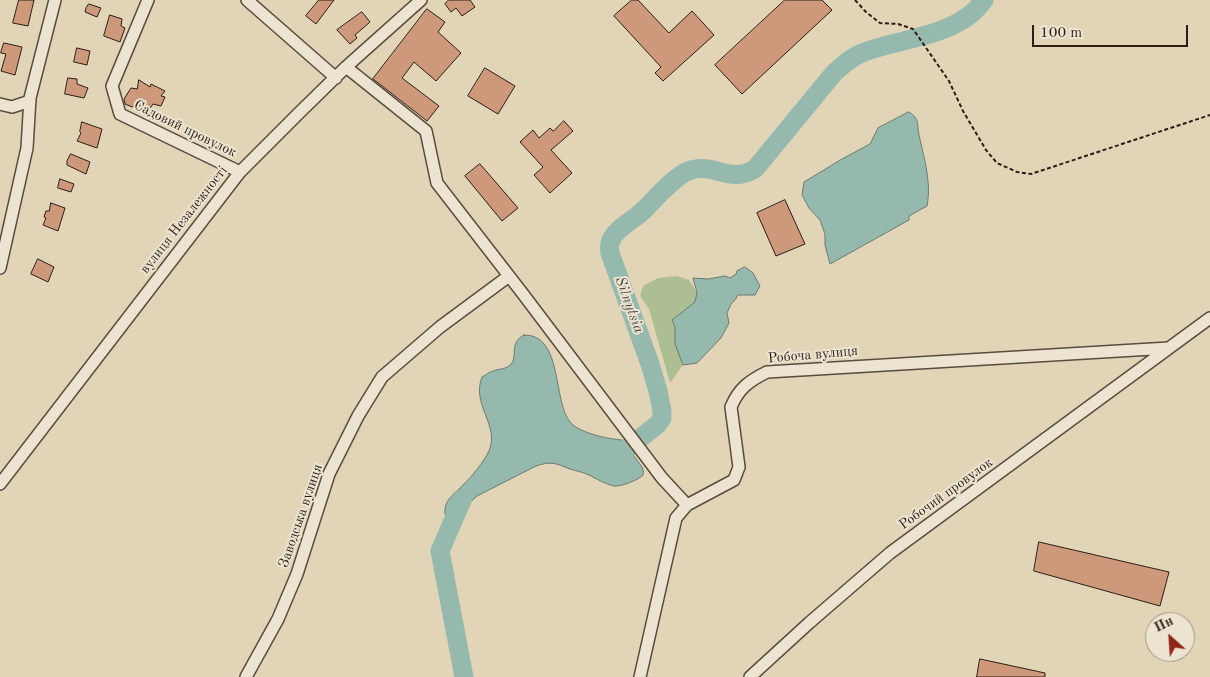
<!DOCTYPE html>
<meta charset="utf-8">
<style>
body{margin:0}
#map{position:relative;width:1210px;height:677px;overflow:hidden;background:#e2d5b7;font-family:"Old Standard TT",serif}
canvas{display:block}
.north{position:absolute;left:1145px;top:612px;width:50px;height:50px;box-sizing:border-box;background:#ece4d0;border:1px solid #9e9586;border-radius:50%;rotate:334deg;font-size:14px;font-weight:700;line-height:20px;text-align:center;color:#2a1e16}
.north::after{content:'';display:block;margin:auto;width:18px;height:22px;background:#8f2418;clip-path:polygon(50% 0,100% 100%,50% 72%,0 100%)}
.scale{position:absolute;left:1032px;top:25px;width:156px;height:22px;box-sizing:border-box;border:2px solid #2a1e16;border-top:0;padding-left:6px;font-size:15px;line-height:18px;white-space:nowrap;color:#2a1e16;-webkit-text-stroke:4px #ece4d0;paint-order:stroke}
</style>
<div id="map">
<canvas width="1210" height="677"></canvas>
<div class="north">Пн</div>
<div class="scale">100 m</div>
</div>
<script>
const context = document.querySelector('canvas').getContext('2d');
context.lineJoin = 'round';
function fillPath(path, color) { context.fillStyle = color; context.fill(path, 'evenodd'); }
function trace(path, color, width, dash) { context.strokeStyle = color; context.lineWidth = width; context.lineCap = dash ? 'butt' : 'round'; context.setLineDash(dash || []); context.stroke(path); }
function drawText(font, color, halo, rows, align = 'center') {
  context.font = font + ' "Old Standard TT",serif'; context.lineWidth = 4; context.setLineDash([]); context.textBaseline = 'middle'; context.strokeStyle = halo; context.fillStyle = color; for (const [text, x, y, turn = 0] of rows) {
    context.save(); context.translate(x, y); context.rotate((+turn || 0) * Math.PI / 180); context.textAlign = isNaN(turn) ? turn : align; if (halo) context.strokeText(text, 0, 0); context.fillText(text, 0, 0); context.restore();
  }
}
fillPath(new Path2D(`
 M677 276 689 280 697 293 695 302 672 320 675 327V344L683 365 670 383 649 309 640 296 643 286 658 278Z`), '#adbe93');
const water = new Path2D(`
 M909 112C917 117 918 121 918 130 923 155 932 181 927 206L909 216V220L830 264 825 245V234L820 220 809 208 802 195 804 182 842 159 870 144 878 128Z
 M745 267 753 273 760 286 755 295H738L735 300 731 304 727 313 729 323 721 338 697 363 683 365 675 344V327L672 320 695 302 697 293 693 278 708 279 725 276 730 278 736 274 737 271Z
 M524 335C564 334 552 403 571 423 580 433 608 439 622 440L642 467C643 470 644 472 643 475 639 480 620 487 614 486 605 484 597 479 589 475 583 472 576 471 570 469 555 463 551 461 536 466L477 496 465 507 458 520 455 522 448 520C446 516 444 513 445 509 446 498 457 492 463 485 473 475 483 463 489 451 500 425 471 405 482 377 486 375 489 372 493 371 498 369 505 369 509 366 520 358 507 344 524 335Z`);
fillPath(water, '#95b9ad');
trace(water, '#6a7b71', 1);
trace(new Path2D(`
 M605 457 619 455 658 424 662 418V411L658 391 650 364 610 253C609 247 609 243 612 238 619 226 634 220 644 210 655 199 676 174 691 170 716 163 729 184 755 169L834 73C842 66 851 57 862 53 897 39 941 38 971 14 976 10 980 5 984 0
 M463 498 440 551 464 677`), '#95b9ad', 19);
const building = new Path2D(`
 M19 0H34L28 26 13 23Z
 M319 0H334L316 24 306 16Z
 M449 0H470L475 7 462 16 456 8 451 12 445 4Z
 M632 0H638L669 33 692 11 714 35 663 81 655 73 661 67 614 16Z
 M785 0H822L832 10 742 94 715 65Z
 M89 4 101 8 97 17 85 12 86 8Z
 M427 9 445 22 438 32 461 53 436 81 414 62 402 78 439 106 427 121 373 79Z
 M362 12 370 22 355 35 357 38 350 44 337 30Z
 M110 15 122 19 121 26 125 28 120 42 104 36Z
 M4 43 22 47 15 75 1 71 6 54 1 53Z
 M77 48 90 51 87 65 74 62Z
 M485 68 515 86 498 114 468 96Z
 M68 78 77 79V84L88 88 84 98 65 94Z
 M139 80 150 87 151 84 165 91 161 96 165 97 161 106 153 104 148 111 137 104 132 107 125 104 124 99 131 88 137 89Z
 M564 121 573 131 551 150 572 173 550 193 534 175 543 167 520 142 533 130 539 138 550 128 553 131Z
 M82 122 102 129 97 148 77 141 81 133 80 132Z
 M71 154 90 162 86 174 67 165V161Z
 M480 164 518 208 502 221 465 176Z
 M60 179 74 184 71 192 58 188Z
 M785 200 805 244 776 256 757 213Z
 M51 203 65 208 58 231 43 225 46 218 44 217 46 211H49Z
 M38 259 54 267 48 282 31 274Z
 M1039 542 1169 572 1160 606 1034 571Z
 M980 659 1045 673V677H977Z`);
fillPath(building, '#ce997b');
trace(building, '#2a1e16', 1);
const street = new Path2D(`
 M148 0 112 86 120 114 240 172
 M247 0 336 78
 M346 67 426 131 437 183 523 294 662 478 687 505
 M0 104 12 107 30 101
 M0 268 27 148 30 98 55 0
 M0 484 240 172 300 112 346 67 421 0
 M246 677 278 619 297 574 329 474 358 416 382 377 440 327 509 276
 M640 677 676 518 687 505 734 480 739 467 731 407C739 388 749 381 767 372L1169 348 1210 318
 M750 677 809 623 890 553 1169 348`);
trace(street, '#584c3e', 14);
trace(new Path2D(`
 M855 0 866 12 880 23 898 24 913 29 949 81 963 111 986 150 997 163 1017 172 1031 174 1210 115`), '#2a1e16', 2, [4, 2.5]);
trace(street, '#ece4d0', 11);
drawText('14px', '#2a1e16', '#ece4d0', [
 ["Садовий провулок",185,129,26],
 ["вулиця Незалежності",184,220,-52],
 ["Робоча вулиця",813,355,-5],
 ["Робочий провулок",946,494,-36],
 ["Заводська вулиця",301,516,-71]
]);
drawText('italic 15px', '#4a4c43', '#ece4d0', [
 ["Silnytsia",629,305,70]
]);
</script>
